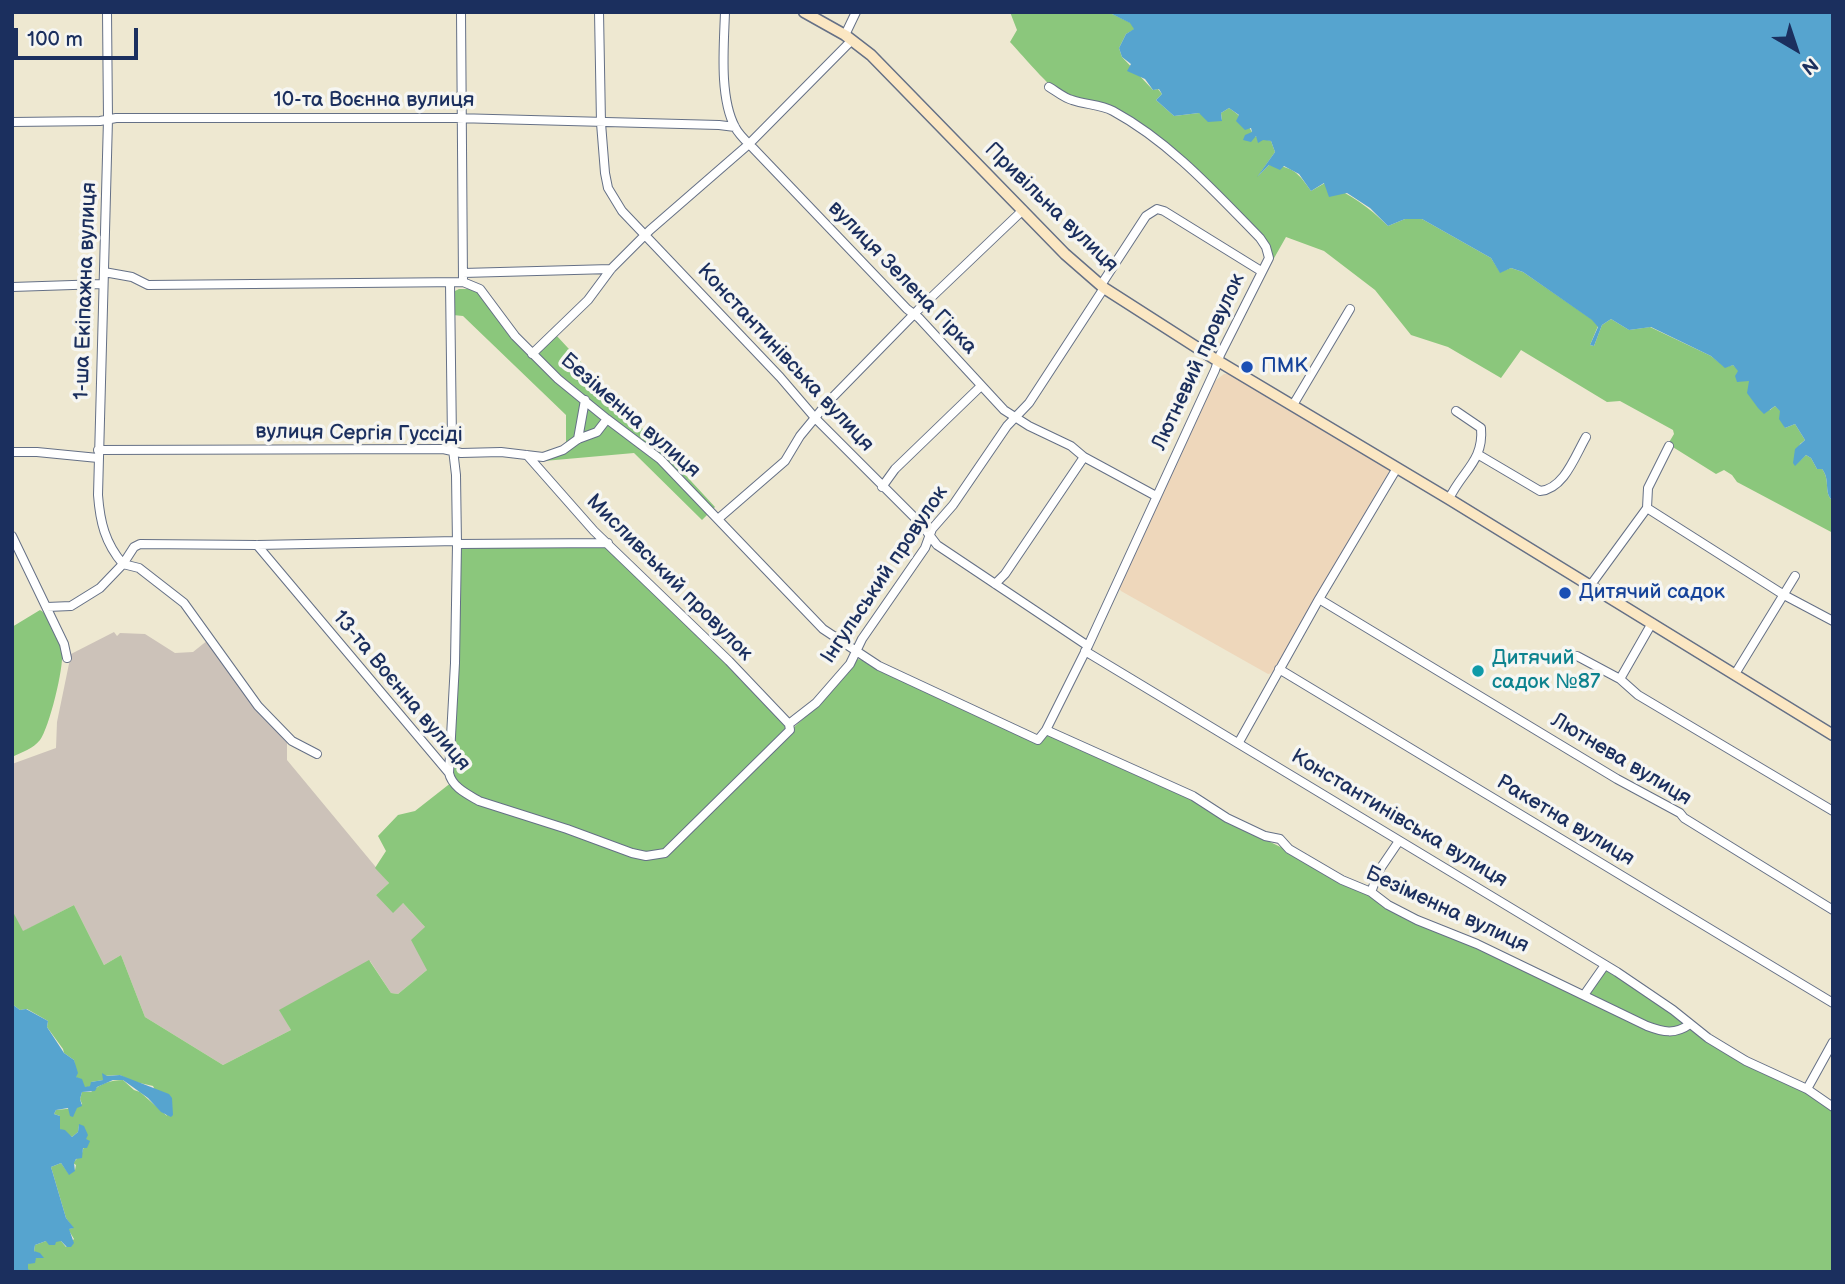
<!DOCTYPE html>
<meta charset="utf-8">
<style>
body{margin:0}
#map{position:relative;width:1845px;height:1284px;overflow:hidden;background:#eee8d1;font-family:"Balsamiq Sans",sans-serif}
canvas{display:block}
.frame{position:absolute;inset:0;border:14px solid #1b2f5e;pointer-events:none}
.north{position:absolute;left:1761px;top:14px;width:70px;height:70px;-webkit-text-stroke:5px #f6f6f2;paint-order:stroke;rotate:141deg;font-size:19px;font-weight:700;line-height:28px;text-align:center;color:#1b2f5e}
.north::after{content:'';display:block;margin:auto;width:24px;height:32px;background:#1b2f5e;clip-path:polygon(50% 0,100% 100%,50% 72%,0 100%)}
.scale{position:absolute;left:14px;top:28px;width:124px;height:32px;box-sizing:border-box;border:4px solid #1b2f5e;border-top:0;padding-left:9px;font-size:21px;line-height:24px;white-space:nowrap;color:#1b2f5e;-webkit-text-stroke:5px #f6f6f2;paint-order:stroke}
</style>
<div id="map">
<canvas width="1845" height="1284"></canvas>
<div class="frame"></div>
<div class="north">N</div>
<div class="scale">100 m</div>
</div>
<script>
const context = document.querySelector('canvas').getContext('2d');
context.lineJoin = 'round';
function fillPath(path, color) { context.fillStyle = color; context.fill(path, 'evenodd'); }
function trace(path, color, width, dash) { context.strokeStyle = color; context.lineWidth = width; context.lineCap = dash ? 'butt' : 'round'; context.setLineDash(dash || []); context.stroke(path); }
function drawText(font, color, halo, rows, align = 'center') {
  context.font = font + ' "Balsamiq Sans",sans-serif'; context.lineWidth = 7; context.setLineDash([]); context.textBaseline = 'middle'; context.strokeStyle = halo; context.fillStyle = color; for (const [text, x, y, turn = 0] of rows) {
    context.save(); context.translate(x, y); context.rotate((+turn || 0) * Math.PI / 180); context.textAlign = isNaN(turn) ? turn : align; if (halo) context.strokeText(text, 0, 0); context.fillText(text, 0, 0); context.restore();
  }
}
fillPath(new Path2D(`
 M1224 374H1230L1390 470 1272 673 1268 674 1121 591 1119 588 1215 381Z`), '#eed7bb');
fillPath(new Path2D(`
 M114 632 117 636 120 633 145 634 175 653 193 652 208 640 256 708 287 743V760L389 883 376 895 402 902 425 927 427 970 398 994 391 993 370 961 280 1010 291 1030 223 1065 145 1017 121 955 104 965 74 905 22 932 12 910V764L56 748 57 722 71 654Z`), '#ccc2b9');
fillPath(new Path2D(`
 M1010 12H1108L1131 23 1135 29 1126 34 1119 48 1122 57 1153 90 1158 89 1162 94 1156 100 1174 116 1199 113 1222 120 1221 113 1229 108C1241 116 1248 123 1254 136L1271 141 1275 152 1258 176 1269 165C1292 166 1298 172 1311 191L1325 183C1350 194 1369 207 1388 226L1405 219H1422L1491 258 1500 272 1511 268 1523 272 1593 320 1598 326 1590 345 1594 346 1602 325 1611 319 1629 330 1650 327 1711 356 1725 367 1733 365 1749 380 1770 410 1775 406 1781 411 1785 428 1795 424 1805 440 1800 444 1795 465 1806 455 1811 458 1817 469H1822C1831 480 1823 493 1833 501V533L1737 482 1732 475 1724 470 1716 474 1668 444 1674 434 1673 430 1620 401 1607 402 1521 350 1501 378 1448 347 1411 335 1375 290 1324 251 1286 237 1273 260 1266 257 1264 248C1218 199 1173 152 1117 116 1104 107 1085 110 1071 102 1055 94 1024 57 1010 42L1017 30Z
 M459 289H473L479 294 515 342 531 358 556 335 715 507 702 520 634 453 544 461 547 450 557 449 566 443V415L463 316 453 315V292Z
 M599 545 612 550 792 729 814 709 857 659 864 660 1040 744 1044 737 1052 734 1192 797 1226 820 1645 1028 1690 1027 1806 1092 1833 1112V1272H33L27 1269 28 1264 36 1258H43L34 1251 35 1245 46 1241H61L66 1247 74 1239 68 1229 73 1228 66 1218 51 1167 61 1163 69 1174 75 1170 76 1165 73 1163 82 1153 86 1139 79 1125 78 1132 72 1137 60 1129V1116L54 1114 56 1110 76 1108 82 1104 80 1099 82 1092H91C100 1084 110 1080 123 1080L134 1090 140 1092 167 1116 153 1086 131 1081 120 1075 103 1076V1080L91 1082V1086L85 1088 76 1077 74 1060 64 1053 63 1049 47 1027 48 1021 27 1009 20 1010 12 1004V910L23 931 74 905 104 965 121 955 145 1017 223 1065 291 1030 279 1010 369 960 391 993 398 994 427 970 411 940 425 927 403 903 393 913 376 895 389 883 375 868 386 851 378 836 398 815 415 811 452 782 460 549 465 546Z
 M40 610C51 616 61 640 62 652 64 668 49 728 40 740 33 749 22 752 12 757V627Z
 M1606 970H1610L1682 1020 1683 1025 1667 1031 1589 994Z`), '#8bc77c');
fillPath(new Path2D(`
 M1108 12H1833V501C1823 493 1831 480 1822 469H1817L1811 458 1806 455 1795 466 1793 463 1795 449 1805 440 1795 424 1785 428 1779 419 1780 411 1775 406 1764 414 1758 408 1747 393 1749 381 1737 382 1735 376 1738 371 1733 365 1725 368 1711 356 1651 327 1629 330 1611 319 1602 325 1594 346 1590 345 1598 327 1592 320 1523 272 1511 268 1500 273 1491 258 1422 219H1405L1388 226 1370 208 1347 193 1329 197 1324 183 1311 191 1299 174 1284 166 1280 170 1269 165 1257 177 1275 152 1271 141 1263 140 1258 143 1256 136 1251 142 1243 140 1245 135 1252 132 1251 128 1245 130 1236 121 1239 115 1229 108 1221 113 1222 121 1208 122 1199 113 1174 116 1156 100 1162 94 1159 89 1153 90 1145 79 1127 71 1131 64 1122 57 1119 48 1126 34 1134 29 1130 23Z
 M12 1004 20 1010 26 1009 48 1021 47 1027 64 1053 74 1060 78 1073 76 1077 82 1079 85 1087 90 1086 91 1082 103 1080 102 1073 107 1076 120 1075 169 1094 172 1098 173 1115 171 1117 161 1112 148 1098 123 1080H113L97 1087 95 1091 82 1092 80 1099 82 1106 77 1108 73 1117 70 1116 68 1108 56 1110 54 1114 60 1116V1129L65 1130 72 1137 78 1132 79 1124 84 1126 88 1135 86 1139 90 1141 87 1148H83L82 1158 76 1159 74 1163 75 1171 69 1175 61 1163 51 1167 66 1218 74 1228 69 1229 74 1243 71 1247H67L61 1241 56 1242 55 1245H49L46 1241 35 1245 34 1251 40 1253 44 1258H36L35 1263 28 1264V1269L33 1272H12Z`), '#56a4cf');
const street = new Path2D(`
 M107 12 108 119 98 495C100 522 105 543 123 564
 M461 12 463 282
 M599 12 601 123 605 173 608 188 622 211 780 377 816 419 921 524 937 545 1088 646
 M725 12C724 45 719 97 735 127 739 135 747 142 753 148L907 309 919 318 1004 410 1029 426 1071 446 1084 457 1156 496
 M845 35 856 12
 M12 122 100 121 116 118H455L719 125 735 127
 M104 272 132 277 148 285 463 282 480 289 515 336 558 379 607 419 660 459 823 629 879 666 1038 740 1046 730 1088 646 1215 370 1220 355 1269 258 1266 247 1260 238C1215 192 1170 142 1113 111 1100 104 1086 105 1072 100 1064 98 1056 91 1049 87
 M463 273 611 269
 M1101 285 1146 216 1157 209 1164 211 1261 271
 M12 287 103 284
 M532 354 588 300 611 269 650 230 749 144 852 40
 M1293 405 1350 309
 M578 439 585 400
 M98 450 443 449 461 453 501 452 543 457 563 450 578 439 597 432 607 419
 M12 452H37L98 458
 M527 455 594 531 729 661 789 724
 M1479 455 1540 491C1564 489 1575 456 1586 437
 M882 487 895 469 981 386
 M1449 499C1462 471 1484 461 1481 428L1456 411
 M1647 508 1784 595 1833 621
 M718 519 785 461 800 436 828 402 918 310 1023 210
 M12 536 64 644 67 658
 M457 544 608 543
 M257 545 449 773C452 787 467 794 479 801L567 829 632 853 646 856 665 853 790 730 789 724 816 703 850 664 862 639 925 548 932 529 953 505 1007 426 1029 403 1104 288
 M123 564 139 568 184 603 258 706 292 741 317 754
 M995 584 1005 574 1084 457
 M1590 586 1647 508 1648 488 1669 446
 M1319 599 1617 779 1680 813 1684 818 1833 910
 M47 607 71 606 100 588 123 564 134 547 140 544 257 545 457 541
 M1652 623 1620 679 1638 695 1833 811
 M1085 651 1617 972 1673 1010 1708 1038 1746 1061 1807 1089 1833 1107
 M1577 656 1620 679
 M1279 669 1833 1003
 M1735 674 1795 576
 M1046 730 1193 796 1227 818 1265 836 1280 839 1289 849 1342 880 1371 892 1388 905 1417 920 1477 944 1647 1026C1663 1032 1675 1035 1690 1024
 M1239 742 1319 599 1397 468
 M449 773 455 663 457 544 456 475 452 441 450 283
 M1371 892 1380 869 1399 841
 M1584 995 1605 965
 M1807 1089 1833 1042`);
const secondary = new Path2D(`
 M804 12 845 35 871 55 1065 254 1104 288 1218 361 1449 499 1833 735`);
trace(street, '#657086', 10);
trace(secondary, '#657086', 13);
trace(street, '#fff', 8);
trace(secondary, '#fbe7c3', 10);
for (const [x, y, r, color] of [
 [1247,367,7,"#1a4fb4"],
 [1565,593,7,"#1a4fb4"],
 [1478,671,7,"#0f9aa8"]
]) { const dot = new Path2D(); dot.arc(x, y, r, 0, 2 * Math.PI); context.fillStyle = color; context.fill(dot); trace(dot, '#f6f6f2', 2.5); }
drawText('21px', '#1b2f5e', '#f6f6f2', [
 ["10-та Воєнна вулиця",374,101],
 ["Привільна вулиця",1051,208,44],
 ["вулиця Зелена Гірка",902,278,46],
 ["1-ша Екіпажна вулиця",86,291,-88],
 ["Константинівська вулиця",785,358,47],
 ["Лютневий провулок",1199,362,-65],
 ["Безіменна вулиця",630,416,41],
 ["вулиця Сергія Гуссіді",359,434,1],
 ["Інгульський провулок",885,575,-56],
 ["Мисливський провулок",669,578,45],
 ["13-та Воєнна вулиця",401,691,50],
 ["Лютнева вулиця",1621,760,31],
 ["Константинівська вулиця",1399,819,31],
 ["Ракетна вулиця",1565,821,31],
 ["Безіменна вулиця",1447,910,25]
]);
drawText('21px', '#164399', '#f6f6f2', [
 ["ПМК",1261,367],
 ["Дитячий садок",1579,593]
], 'left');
drawText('21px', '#0d838f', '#f6f6f2', [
 ["Дитячий",1492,659],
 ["садок №87",1492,683]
], 'left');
</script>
